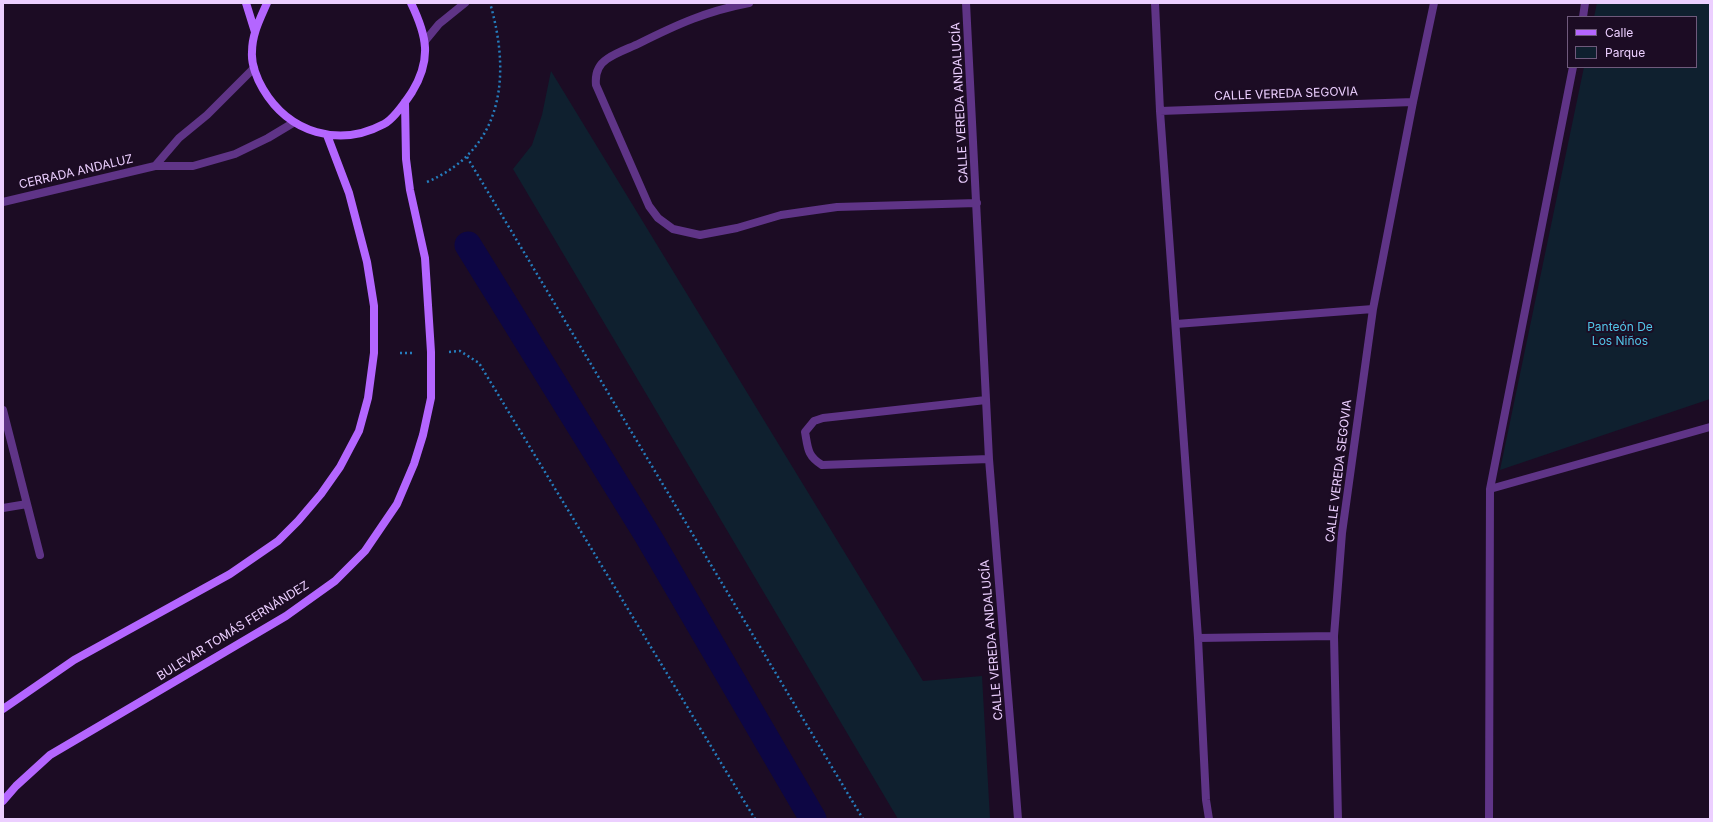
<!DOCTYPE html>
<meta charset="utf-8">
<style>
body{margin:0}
#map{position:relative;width:1713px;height:822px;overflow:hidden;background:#1c0c24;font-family:Inter,sans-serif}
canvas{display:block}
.frame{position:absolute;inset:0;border:4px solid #eccfff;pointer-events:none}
.legend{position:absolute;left:1567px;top:16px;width:130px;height:52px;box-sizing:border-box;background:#1c0c24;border:1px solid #6f5a7c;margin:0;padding:5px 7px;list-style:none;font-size:12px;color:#eccfff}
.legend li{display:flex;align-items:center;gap:8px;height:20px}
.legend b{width:20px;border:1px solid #6f5a7c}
</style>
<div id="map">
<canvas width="1713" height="822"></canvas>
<div class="frame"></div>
<ul class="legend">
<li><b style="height:5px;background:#b466ff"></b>Calle</li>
<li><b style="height:11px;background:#0f202f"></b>Parque</li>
</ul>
</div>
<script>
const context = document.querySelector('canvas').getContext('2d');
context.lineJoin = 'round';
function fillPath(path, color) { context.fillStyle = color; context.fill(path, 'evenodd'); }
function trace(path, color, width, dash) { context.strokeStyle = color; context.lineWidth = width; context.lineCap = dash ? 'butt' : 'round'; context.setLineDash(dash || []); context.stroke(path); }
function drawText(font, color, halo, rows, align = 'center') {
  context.font = font + ' Inter,sans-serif'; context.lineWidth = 4; context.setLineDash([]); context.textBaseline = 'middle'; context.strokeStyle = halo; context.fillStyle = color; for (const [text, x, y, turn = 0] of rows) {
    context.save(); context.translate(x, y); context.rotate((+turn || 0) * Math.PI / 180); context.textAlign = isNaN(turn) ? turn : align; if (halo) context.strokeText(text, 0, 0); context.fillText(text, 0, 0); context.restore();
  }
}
fillPath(new Path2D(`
 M1597 3H1710V399L1500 470 1584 67H1696V17H1594Z
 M551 71 923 681 982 676 990 819H898L513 169 532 145 542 115Z`), '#0f202f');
trace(new Path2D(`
 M468 245 648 536 813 819`), '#0d0644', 27);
trace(new Path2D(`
 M467 157 863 819
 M427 182C504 149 511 75 490 3
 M449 352 460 351 479 363 755 819
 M400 353H414`), '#257dbd', 2.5, [2, 3]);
trace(new Path2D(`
 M1583 17 1585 3
 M1490 489 1573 67
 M1489 819 1490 489 1710 427`), '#5f3487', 8);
trace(new Path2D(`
 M749 3C707 11 678 24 640 43 630 48 617 52 607 59 598 65 595 75 596 85L649 206 658 218 673 229 700 235 737 228 781 215 837 207 977 203
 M966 3 989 459 1018 819
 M1155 3 1160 111 1198 638 1206 800 1209 819
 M425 41 439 24 465 3
 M1160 111 1413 102
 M155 166 179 138 207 115 254 68
 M3 202 155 166H193L235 154 268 138 293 123
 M1176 324 1373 309
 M986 400 823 418 814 421 805 432C808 448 807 456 822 465L989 459
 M3 410 40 555
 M3 508 27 504
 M1198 638 1334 636
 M1338 819 1334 636 1342 533 1373 309 1413 102 1434 3`), '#5f3487', 8);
trace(new Path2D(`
 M246 3 255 32
 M267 3C260 19 252 34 252 52 251 64 257 79 263 89 289 133 339 148 384 124 394 119 406 101 412 92 432 59 427 36 411 3
 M3 709 74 660 230 574 278 541 298 521 321 494 340 467 359 431 368 398 374 353V306L367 262 349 193 327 135
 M3 801 16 786 50 755 286 616 335 581 365 551 397 504 414 464 423 435 431 398V352L425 258 410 190 406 159 405 102`), '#b466ff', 8);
drawText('12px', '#eccfff', '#1c0c24', [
 ["CALLE VEREDA SEGOVIA",1286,94,-2],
 ["CALLE VEREDA ANDALUCÍA",960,103,-93],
 ["CERRADA ANDALUZ",76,172,-13],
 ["CALLE VEREDA SEGOVIA",1339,471,-83],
 ["BULEVAR TOMÁS FERNÁNDEZ",233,631,-32],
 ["CALLE VEREDA ANDALUCÍA",992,640,-95]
]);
drawText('12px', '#52c6e8', '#1c0c24', [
 ["Panteón De",1620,327],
 ["Los Niños",1620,341]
]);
</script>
